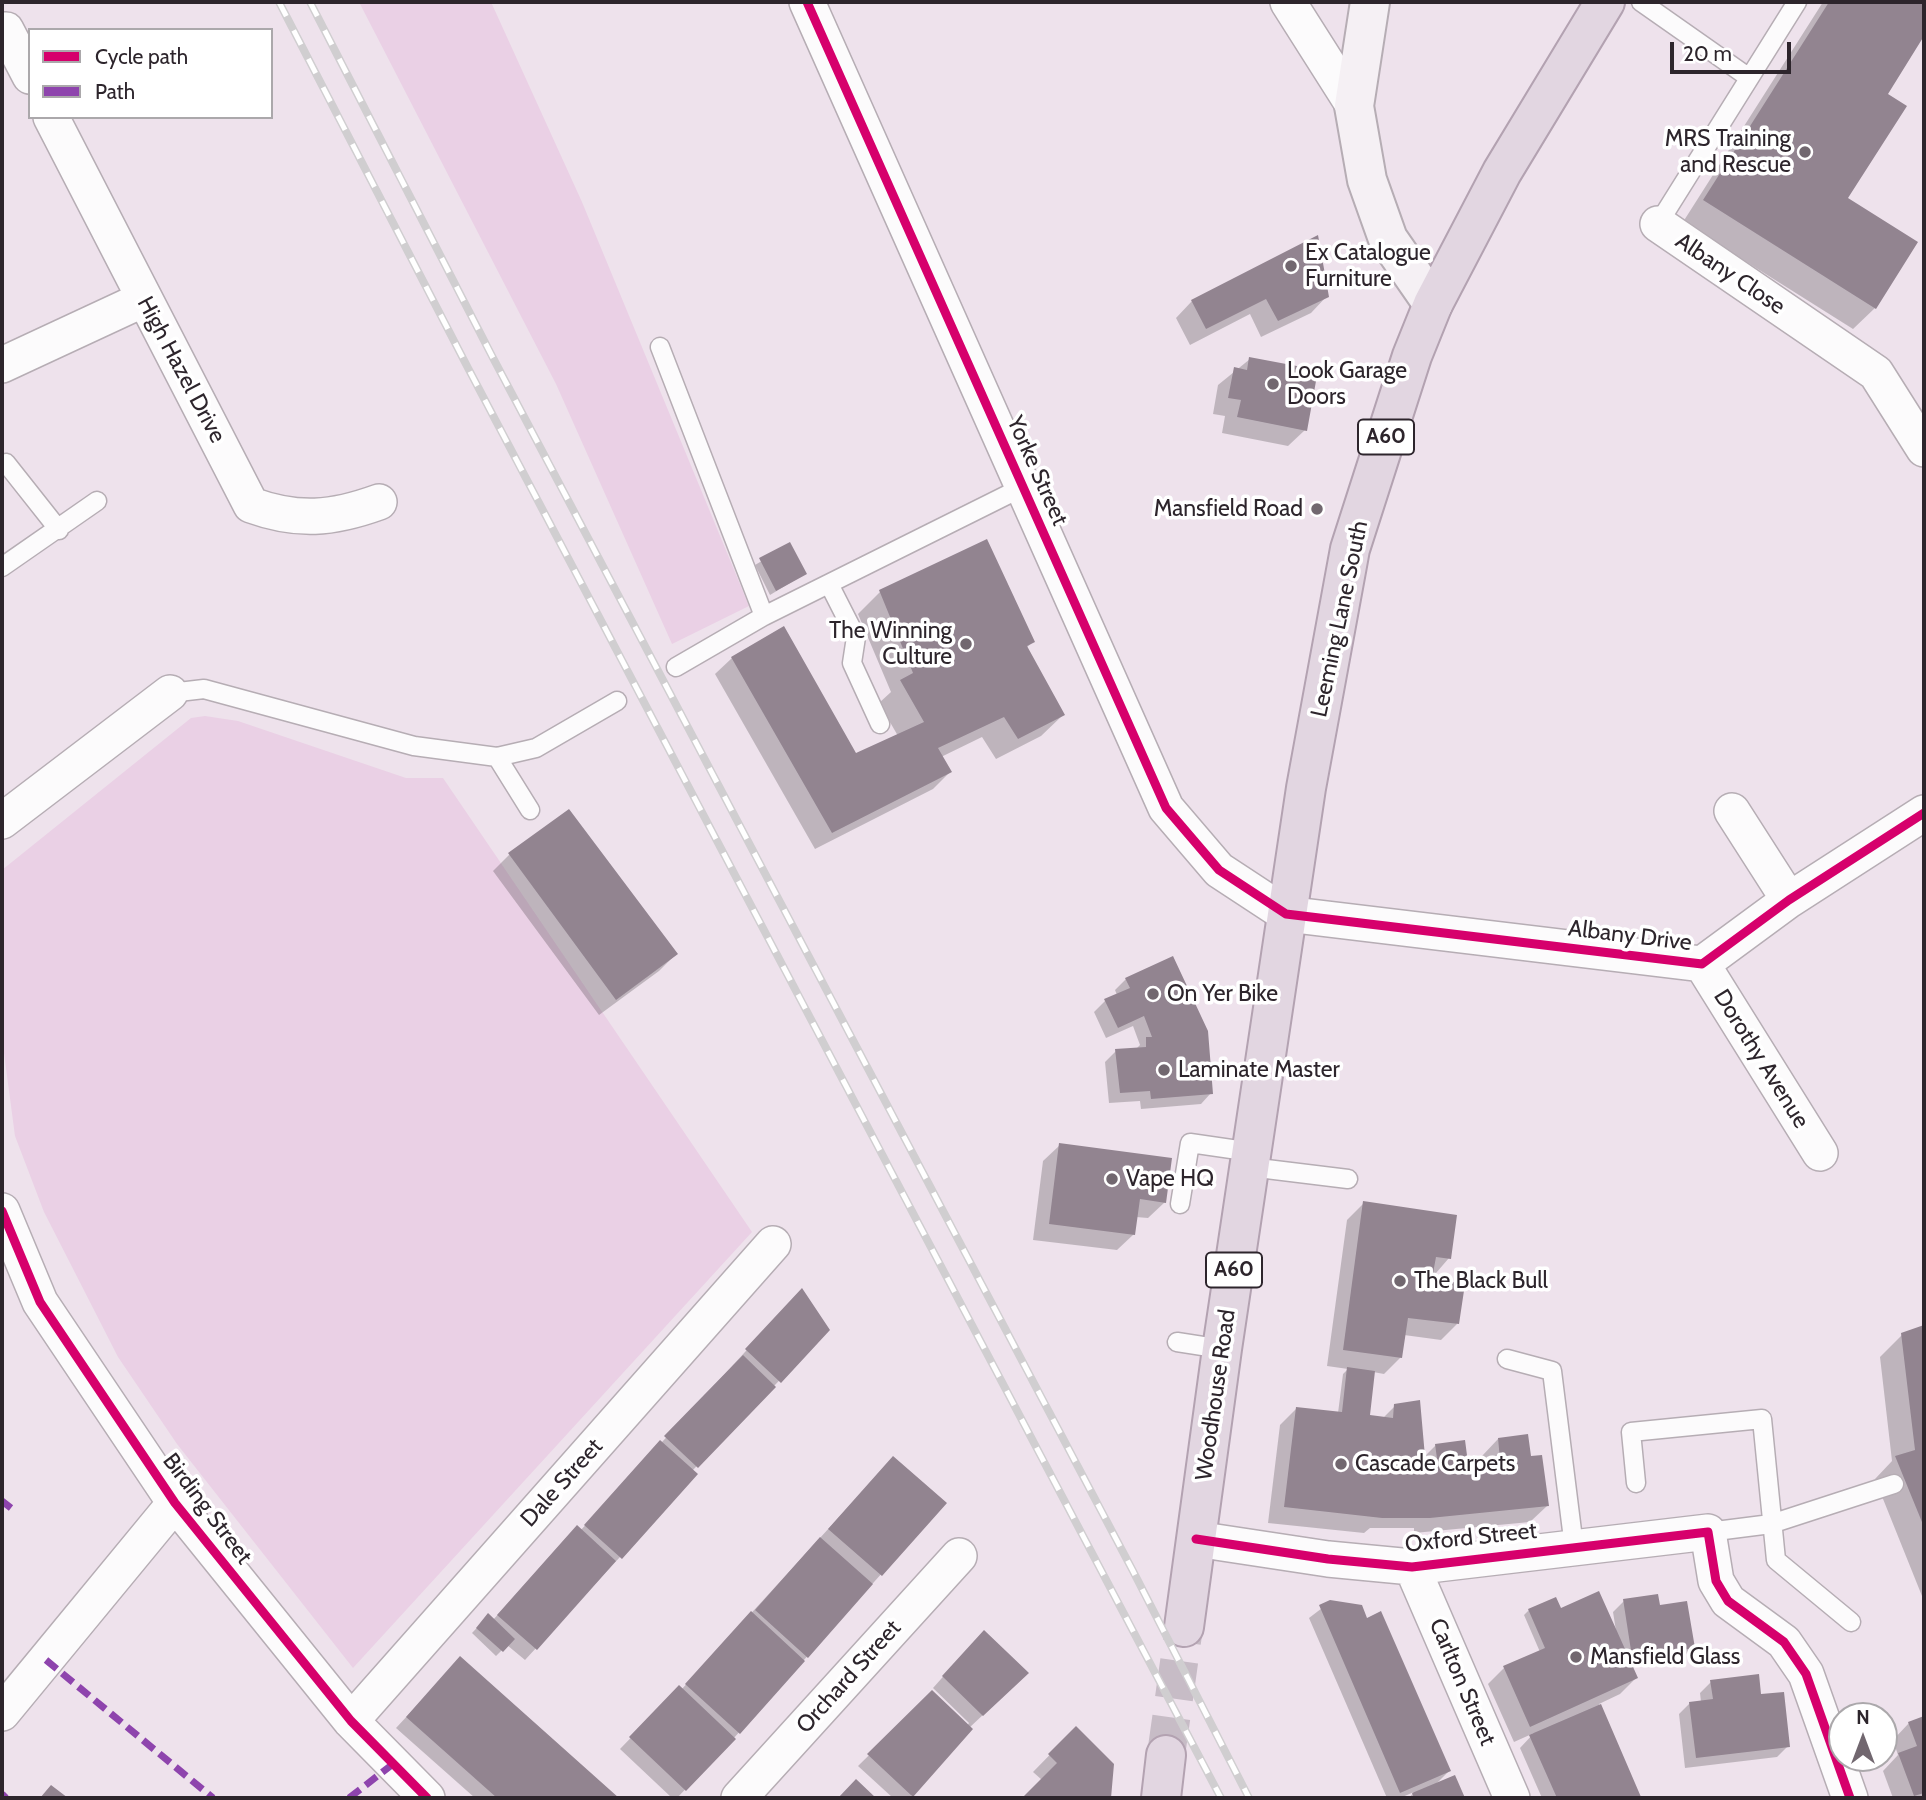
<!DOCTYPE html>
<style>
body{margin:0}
#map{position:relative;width:1926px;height:1800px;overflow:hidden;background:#eee2ec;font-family:Cabin,sans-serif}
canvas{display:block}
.frame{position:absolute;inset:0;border:4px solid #2d252c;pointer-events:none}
.legend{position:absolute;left:28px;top:28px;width:245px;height:91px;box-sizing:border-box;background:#fff;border:2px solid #aba8ab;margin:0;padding:9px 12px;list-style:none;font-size:21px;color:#2d252c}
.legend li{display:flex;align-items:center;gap:14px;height:35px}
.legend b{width:35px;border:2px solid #aba8ab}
.north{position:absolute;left:1828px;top:1702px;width:70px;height:70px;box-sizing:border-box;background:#fff;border:2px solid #aba8ab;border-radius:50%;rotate:0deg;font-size:19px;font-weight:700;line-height:28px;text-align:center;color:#2d252c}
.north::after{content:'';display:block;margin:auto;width:24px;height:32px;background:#71676f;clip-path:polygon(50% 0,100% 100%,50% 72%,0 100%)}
.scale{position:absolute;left:1670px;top:42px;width:121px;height:32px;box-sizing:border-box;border:4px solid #2d252c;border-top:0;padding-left:9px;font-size:21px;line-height:24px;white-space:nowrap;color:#2d252c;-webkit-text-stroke:5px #fff;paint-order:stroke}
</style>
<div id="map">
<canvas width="1926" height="1800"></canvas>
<div class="frame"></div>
<ul class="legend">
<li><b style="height:9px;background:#d6006c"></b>Cycle path</li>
<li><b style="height:9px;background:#8e44ad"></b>Path</li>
</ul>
<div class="north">N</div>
<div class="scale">20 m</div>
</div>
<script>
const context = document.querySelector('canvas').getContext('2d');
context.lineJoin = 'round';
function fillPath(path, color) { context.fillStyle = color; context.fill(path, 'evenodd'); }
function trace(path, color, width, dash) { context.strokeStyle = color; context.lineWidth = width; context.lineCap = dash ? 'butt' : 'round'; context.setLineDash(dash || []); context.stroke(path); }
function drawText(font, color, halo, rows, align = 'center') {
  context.font = font + ' Cabin,sans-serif'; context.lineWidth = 7; context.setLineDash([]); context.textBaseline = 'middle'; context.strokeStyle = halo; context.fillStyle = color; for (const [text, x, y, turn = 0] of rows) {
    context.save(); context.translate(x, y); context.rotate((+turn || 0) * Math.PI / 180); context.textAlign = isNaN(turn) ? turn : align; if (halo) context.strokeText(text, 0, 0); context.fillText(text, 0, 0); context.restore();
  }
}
fillPath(new Path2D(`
 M359 2H491L582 202 749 606 672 644 556 384Z
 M205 716 238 721 406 778H443L752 1232 353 1668 177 1444 118 1357 44 1212 15 1136 2 1038V870L191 718Z`), '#ead0e5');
fillPath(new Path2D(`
 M1823 2H1924V33L1885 94 1846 198 1875 308 1853 329 1683 222Z
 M1327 296 1311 313 1261 337 1250 314 1190 345 1176 318 1192 301Z
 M1250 359 1305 430 1288 446 1222 433 1225 416 1213 414 1218 385Z
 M986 541 1033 642 1026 648 1063 715 1041 736 996 759 982 737 941 757 950 772 933 789 815 849 715 674 732 658 855 755 898 736 879 703 891 692 858 614 880 592Z
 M789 545 805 574 770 595 755 565Z
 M569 811 676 954 659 971 599 1015 493 871 509 855Z
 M1126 979 1211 1093 1201 1104 1141 1109 1140 1101 1109 1103 1105 1062 1116 1051 1136 1049 1140 1045 1133 1026 1106 1038 1094 1012 1105 1001 1117 995 1115 990Z
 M1060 1145 1165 1202 1148 1218 1136 1217 1134 1234 1117 1250 1033 1240 1043 1161Z
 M1364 1203 1449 1258 1430 1280 1457 1324 1441 1340 1404 1335 1401 1357 1384 1374 1373 1372 1368 1417H1384L1395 1406 1423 1458 1436 1445 1467 1465 1483 1463 1482 1456 1498 1439 1529 1458 1547 1506 1530 1522 1414 1533V1528H1370L1364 1533 1268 1523 1280 1425 1296 1409 1338 1413 1343 1374 1348 1369 1327 1366 1347 1220Z
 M792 1301 828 1330 692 1471 620 1557 525 1660 507 1645 496 1656 472 1633 488 1616 493 1620 566 1538 580 1531Z
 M1924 1327V1601L1875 1479 1892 1461 1880 1357 1902 1335Z
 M883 1469 945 1503 733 1739 677 1798H672L620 1749 679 1688 681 1690Z
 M1624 1601 1659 1607 1693 1647 1682 1658 1631 1666 1636 1678 1620 1694 1599 1704 1639 1796 1542 1798 1520 1748 1534 1733 1514 1742 1488 1684 1504 1668 1540 1652 1524 1615 1529 1610 1559 1608 1616 1631 1613 1612Z
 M1330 1602 1449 1771 1435 1785 1454 1777 1463 1798H1409L1414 1792 1400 1798H1387L1309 1618Z
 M973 1643 1016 1684 969 1728 909 1798H893L858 1766 932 1693 967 1726 969 1723 933 1688Z
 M460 1659 616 1798H475L396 1728Z
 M1711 1682 1760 1696 1788 1746 1777 1757 1685 1768 1679 1714 1690 1703 1701 1702 1700 1693Z
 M1924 1718V1798H1893L1883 1771 1898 1755 1893 1740 1909 1723Z
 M1076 1728 1112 1765 1110 1798H1024L1042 1780 1033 1772Z`), '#0003');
fillPath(new Path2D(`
 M1829 2H1924V36L1888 94 1907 106 1848 198 1918 242 1876 309 1703 200Z
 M1318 235 1329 297 1278 321 1266 299 1206 329 1191 300Z
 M1249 357 1318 370 1307 431 1237 417 1241 400 1228 398 1234 367 1247 370Z
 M987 539 1035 642 1027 646 1065 715 1018 739 1004 717 938 748 952 772 832 833 731 657 784 626 856 753 924 722 900 680 913 673 879 590Z
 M790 542 807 574 776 591 759 558Z
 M569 809 678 954 616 1000 508 853Z
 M1173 956 1208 1031 1213 1094 1151 1099 1150 1091 1120 1093 1115 1049 1146 1047V1037H1152L1144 1016 1118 1028 1104 999 1130 988 1125 978Z
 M1059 1143 1172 1158 1166 1203 1140 1199 1135 1235 1049 1224Z
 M1363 1201 1457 1215 1451 1259 1436 1257 1432 1279 1465 1284 1459 1324 1408 1318 1402 1358 1343 1350Z
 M802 1288 830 1330 781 1383 745 1349Z
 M1924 1325V1527L1895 1456 1915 1450 1901 1333Z
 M743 1355 776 1387 698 1468 664 1436Z
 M1347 1367 1375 1371 1370 1415 1393 1418 1394 1404 1420 1400 1426 1468 1438 1466 1435 1444 1465 1440 1468 1463 1500 1460 1498 1438 1528 1434 1531 1456 1542 1455 1549 1506 1430 1518H1382L1284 1507 1296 1407 1342 1412Z
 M660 1440 698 1474 622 1559 584 1525Z
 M893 1456 947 1503 882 1576 828 1529Z
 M577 1525 616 1561 537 1650 497 1615Z
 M820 1537 873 1584 808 1658 755 1610Z
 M1599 1591 1638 1678 1530 1727 1503 1666 1545 1648 1528 1609 1556 1597 1561 1608Z
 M1658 1594 1660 1605 1687 1601 1695 1648 1632 1657 1623 1599Z
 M1330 1600 1362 1605 1367 1618 1381 1611 1451 1771 1400 1793 1319 1605Z
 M751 1611 805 1661 740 1734 685 1684Z
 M488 1613 515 1639 503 1652 476 1628Z
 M984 1630 1029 1673 983 1716 942 1676Z
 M460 1656 619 1798H497L406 1717Z
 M1759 1674 1761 1694 1784 1692 1790 1747 1696 1758 1689 1702 1713 1699 1710 1680Z
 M679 1685 736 1739 686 1791 629 1737Z
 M932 1690 973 1729 913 1797 867 1754Z
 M1601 1704 1641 1797 1557 1798 1529 1735Z
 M1924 1716V1793L1914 1796 1898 1753 1917 1746 1908 1722Z
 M1076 1726 1114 1764 1111 1798H1022L1057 1763 1048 1754Z
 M1455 1775 1465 1798H1414L1412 1793Z
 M856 1779 876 1798H838Z
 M51 1785 68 1798H40Z`), '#928490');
trace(new Path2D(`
 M1166 1755 1184 1627`), '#c7bcc6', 38, [38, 19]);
const lane = new Path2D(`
 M1641 2 1748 77
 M1658 224 1797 2
 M660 347 764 616
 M6 463 59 530
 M2 567 97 501
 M829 584 856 637 852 663 880 724
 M676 667 764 616 1023 487
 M170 693 204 689 414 746 497 757 536 748 617 701
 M497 757 530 810
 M1250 1167 1348 1179
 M1180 1204 1190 1143 1252 1152
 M1177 1342 1222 1349
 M1507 1359 1552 1371 1574 1547
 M1636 1483 1631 1432 1762 1419 1776 1560 1851 1622
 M1708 1532 1771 1524 1894 1484`);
const street = new Path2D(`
 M807 2 1166 808 1219 870 1286 914 1702 964 1789 900 1924 813
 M1288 2 1354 106
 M2 30H6L30 76
 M51 117 251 505C298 522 332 519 379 502
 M1658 224 1876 373 1924 449
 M2 365 144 299
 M1732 811 1789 900
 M2 821 170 693
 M1702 964 1820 1153
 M2 1211 40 1302 175 1503 351 1721 427 1798
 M1196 1539 1328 1559 1412 1567 1708 1532 1716 1581 1728 1601 1784 1642 1806 1674 1850 1798
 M1412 1567 1512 1798
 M2 1713 175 1503
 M351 1721 773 1244
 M739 1798 959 1556`);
const secondary = new Path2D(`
 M1370 2 1354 106 1367 180 1388 239 1433 304`);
const highway = new Path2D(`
 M1184 1627 1222 1349 1306 788 1350 549 1412 356 1433 304 1502 172 1605 2
 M1161 1798 1166 1755`);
trace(lane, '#b6adb4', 21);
trace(street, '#b6adb4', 38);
trace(secondary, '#b6adb4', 42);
trace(highway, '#b3a2b1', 42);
trace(lane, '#fcfbfc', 18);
trace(street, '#fcfbfc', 35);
trace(secondary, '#f5f0f4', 38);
trace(highway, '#e2d6e1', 38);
const rail = new Path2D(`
 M279 2 468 368 1221 1798
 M310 2 492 356 1133 1571 1249 1798`);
trace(rail, '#d0ced0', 8);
trace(rail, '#fff', 5, [16]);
trace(new Path2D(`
 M2 1501 11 1508
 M46 1660 213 1798
 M2 1794 6 1798
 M349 1798 393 1764`), '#8e44ad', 7, [14, 7]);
trace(new Path2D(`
 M807 2 1166 808 1219 870 1286 914 1702 964 1789 900 1924 813
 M2 1211 40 1302 175 1503 351 1721 427 1798
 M1196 1539 1328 1559 1412 1567 1708 1532 1716 1581 1728 1601 1784 1642 1806 1674 1850 1798`), '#d6006c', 9);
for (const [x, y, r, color] of [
 [1805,152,7,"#71676f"],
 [1291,266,7,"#71676f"],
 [1273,384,7,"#71676f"],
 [1317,509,7,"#71676f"],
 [966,644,7,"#71676f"],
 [1153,994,7,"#71676f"],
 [1164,1070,7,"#71676f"],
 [1112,1179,7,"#71676f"],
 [1400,1281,7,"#71676f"],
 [1341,1464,7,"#71676f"],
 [1576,1657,7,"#71676f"]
]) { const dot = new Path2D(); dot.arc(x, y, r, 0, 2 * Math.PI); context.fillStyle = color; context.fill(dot); trace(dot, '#fff', 2.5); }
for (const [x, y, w] of [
 [1386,437,56],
 [1234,1270,56]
]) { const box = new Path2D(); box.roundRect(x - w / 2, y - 17.5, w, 35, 5); context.fillStyle = '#fff'; context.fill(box); trace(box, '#2d252c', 2); }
drawText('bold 21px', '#2d252c', null, [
 ["A60",1386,437],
 ["A60",1234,1270]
]);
drawText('23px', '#2d252c', '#fff', [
 ["MRS Training",1791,139,"right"],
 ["and Rescue",1791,165,"right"],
 ["Ex Catalogue",1305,253],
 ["Furniture",1305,279],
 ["Look Garage",1287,371],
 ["Doors",1287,397],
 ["Mansfield Road",1303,509,"right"],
 ["The Winning",952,631,"right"],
 ["Culture",952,657,"right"],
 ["On Yer Bike",1167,994],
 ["Laminate Master",1178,1070],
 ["Vape HQ",1126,1179],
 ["The Black Bull",1414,1281],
 ["Cascade Carpets",1355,1464],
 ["Mansfield Glass",1590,1657]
], 'left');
drawText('23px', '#2d252c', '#fff', [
 ["Albany Close",1730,274,34],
 ["High Hazel Drive",181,370,62],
 ["Yorke Street",1037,471,66],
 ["Leeming Lane South",1340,619,-78],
 ["Albany Drive",1630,936,7],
 ["Dorothy Avenue",1761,1059,58],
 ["Woodhouse Road",1216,1395,-82],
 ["Dale Street",562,1483,-48],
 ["Birding Street",207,1509,53],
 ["Oxford Street",1471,1538,-6],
 ["Orchard Street",849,1677,-48],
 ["Carlton Street",1462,1682,67]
]);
</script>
